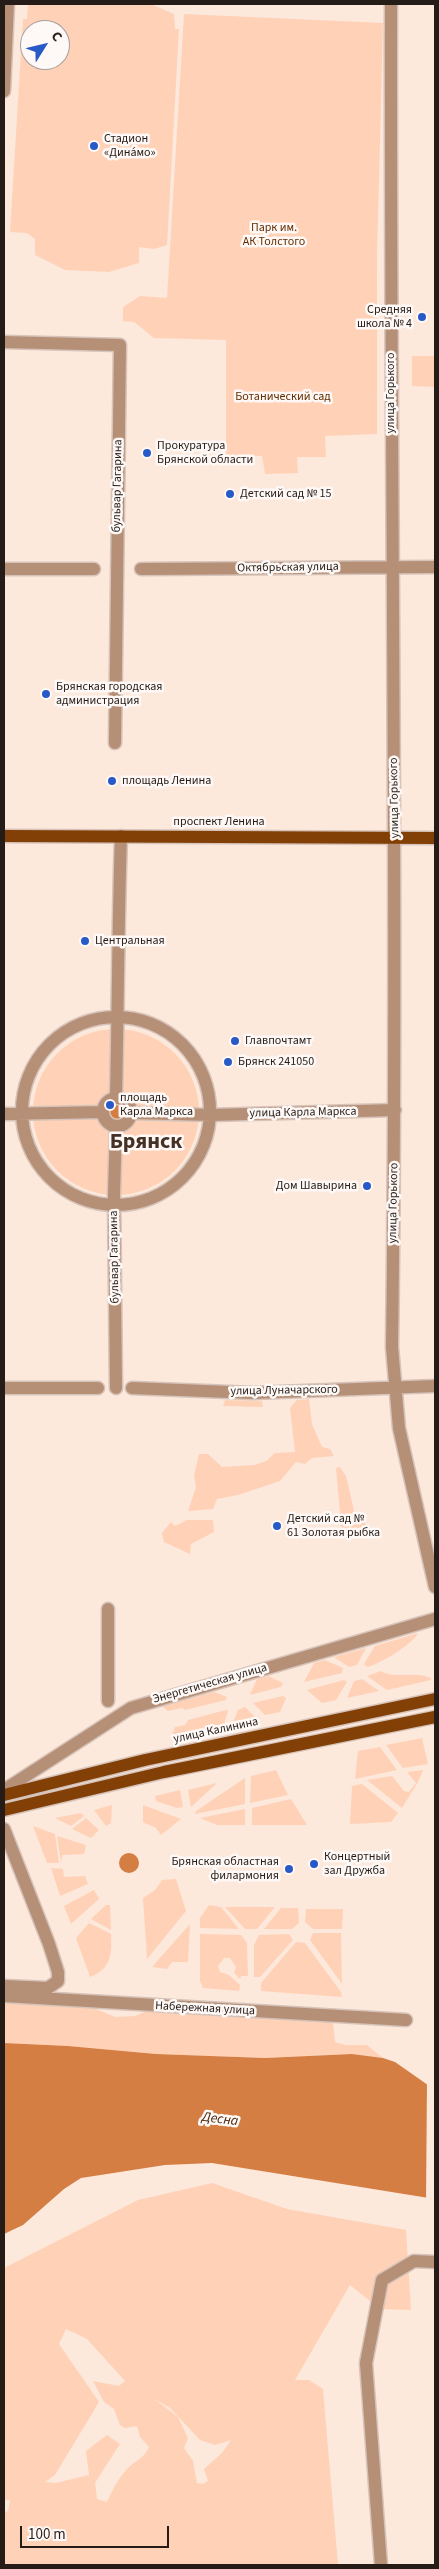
<!DOCTYPE html>
<meta charset="utf-8">
<style>
body{margin:0}
#map{position:relative;width:439px;height:2569px;overflow:hidden;background:#fde8dc;font-family:"Source Sans 3",sans-serif}
canvas{display:block}
.frame{position:absolute;inset:0;border:5px solid #251c17;pointer-events:none}
.north{position:absolute;left:20px;top:20px;width:50px;height:50px;box-sizing:border-box;background:#fef9f6;border:1px solid #a7a19d;border-radius:50%;rotate:54deg;font-size:14px;font-weight:700;line-height:20px;text-align:center;color:#251c17}
.north::after{content:'';display:block;margin:auto;width:18px;height:22px;background:#2759c7;clip-path:polygon(50% 0,100% 100%,50% 72%,0 100%)}
.scale{position:absolute;left:20px;top:2526px;width:149px;height:22px;box-sizing:border-box;border:2px solid #251c17;border-top:0;padding-left:6px;font-size:15px;line-height:18px;white-space:nowrap;color:#251c17;-webkit-text-stroke:4px #fef9f6;paint-order:stroke}
</style>
<div id="map">
<canvas width="439" height="2569"></canvas>
<div class="frame"></div>
<div class="north">С</div>
<div class="scale">100 m</div>
</div>
<script>
const context = document.querySelector('canvas').getContext('2d');
context.lineJoin = 'round';
function fillPath(path, color) { context.fillStyle = color; context.fill(path, 'evenodd'); }
function trace(path, color, width, dash) { context.strokeStyle = color; context.lineWidth = width; context.lineCap = dash ? 'butt' : 'round'; context.setLineDash(dash || []); context.stroke(path); }
function drawText(font, color, halo, rows, align = 'center') {
  context.font = font + ' "Source Sans 3",sans-serif'; context.lineWidth = 5; context.setLineDash([]); context.textBaseline = 'middle'; context.strokeStyle = halo; context.fillStyle = color; for (const [text, x, y, turn = 0] of rows) {
    context.save(); context.translate(x, y); context.rotate((+turn || 0) * Math.PI / 180); context.textAlign = isNaN(turn) ? turn : align; if (halo) context.strokeText(text, 0, 0); context.fillText(text, 0, 0); context.restore();
  }
}
fillPath(new Path2D(`
 M31 4H151L174 14 175 29H179L167 245 154 249 139 247V263L109 272 65 270 35 255V239L27 233 10 232 23 19H27L28 5ZM30 30H60V60H30Z
 M184 14 383 23 377 256V434L325 436 326 457H297L298 473 265 474 262 456H226V340L154 338 134 322 123 321V307L140 296 167 298Z
 M412 356H435V387L412 386Z
 M33 1112a83 83 0 1 1 166 0a83 83 0 1 1-166 0Z
 M309 1399 312 1424 322 1447 330 1449 334 1456 312 1458 305 1464 296 1462 280 1481 238 1495 217 1499 213 1509 188 1511 196 1487 194 1476 199 1454H208L222 1467 255 1465 266 1461 275 1453 295 1452 290 1408 297 1400Z
 M225 1400 262 1401 263 1407 223 1406Z
 M340 1467 346 1476 355 1515 364 1521 368 1527 342 1535 336 1468Z
 M187 1520H213L214 1532 191 1544 190 1554 164 1542 162 1533 171 1522 175 1526Z
 M418 1633C413 1644 380 1664 367 1667L364 1664 375 1646Z
 M366 1648 357 1665 349 1667 334 1657Z
 M325 1660 343 1668 342 1673 304 1682 314 1663Z
 M381 1671C395 1680 415 1670 431 1678V1680L387 1690 367 1676Z
 M268 1676 283 1683 281 1687 250 1695 257 1679Z
 M362 1679 379 1691 347 1698 354 1681Z
 M344 1680 347 1682 336 1700 322 1703 307 1690Z
 M214 1692 227 1697 226 1700 185 1710 182 1708 168 1711 162 1706Z
 M283 1696 286 1698 280 1712 265 1715 253 1703Z
 M245 1707 255 1717 233 1722 238 1710Z
 M226 1710 228 1711 224 1724 172 1735 175 1727 185 1725 188 1720Z
 M422 1738 428 1764 403 1768 386 1745Z
 M380 1747 397 1770 355 1779 358 1751Z
 M276 1770 288 1795 250 1803 251 1776Z
 M423 1770 418 1782 402 1808 367 1780 392 1776 404 1791 409 1792 416 1783 407 1772Z
 M245 1778V1804L195 1814 196 1811Z
 M217 1783 191 1807 188 1790Z
 M362 1784 398 1813 391 1822 350 1824 352 1786Z
 M180 1790 183 1807 177 1808 156 1801 155 1796Z
 M291 1799 307 1825H252V1808Z
 M112 1805 111 1823 106 1826 94 1810Z
 M143 1805 181 1819 161 1835 156 1828 143 1822Z
 M245 1809V1825H217L200 1818Z
 M81 1813 84 1816 71 1826 55 1818Z
 M86 1818 99 1830 91 1838 72 1829Z
 M33 1826 55 1834 59 1863H47Z
 M57 1836 86 1845 84 1854 62 1855 61 1863Z
 M51 1868 63 1869 64 1877 85 1876 88 1884 60 1896Z
 M176 1879 186 1911 147 1959 143 1898 155 1890 162 1880Z
 M94 1890 99 1899 71 1924 64 1906Z
 M106 1905H110L111 1930 91 1919Z
 M209 1905 221 1907 239 1929 200 1928V1918Z
 M225 1907H275L257 1929H245Z
 M281 1908H298L299 1923 292 1929H264Z
 M306 1909H343L342 1929H313L305 1922Z
 M89 1923 111 1934C112 1955 111 1969 90 1977L76 1938Z
 M190 1924 188 1962H172L167 1969 152 1967Z
 M313 1933H341L342 1984 310 1940Z
 M200 1934 241 1935 247 1943 248 1976H241L240 1979 234 1973 236 1967 230 1958H224L218 1966 220 1972 229 1975 240 1985 239 1991 203 1988 200 1981Z
 M289 1934 293 1940 260 1977H254V1945L259 1935Z
 M296 1942 305 1943 341 1992 342 1997 261 1991V1983Z
 M4 2001 89 2006 115 2017 135 2016 151 2009 333 2022 335 2042 345 2045H367L383 2058 352 2054 265 2058 156 2054 68 2046 4 2043Z
 M212 2183 287 2209 406 2230 411 2310 380 2309 350 2285 295 2380H309L323 2389 338 2565H4V2513L8 2511 10 2500H4V2268L138 2200ZM66 2329 87 2339 125 2381 119 2386 93 2381 104 2402 114 2409 120 2425 125 2428 137 2426 140 2437 149 2447C144 2458 138 2459 129 2467 119 2477 113 2489 107 2502L97 2499 95 2483 120 2444 107 2435 86 2451 89 2475 56 2483 45 2482 55 2475 99 2402 59 2344ZM153 2398 170 2408 200 2440 215 2445 231 2440 222 2453 204 2469 208 2481 203 2484 197 2483 193 2461 184 2448 188 2438 178 2417Z`), '#ffd2b7');
fillPath(new Path2D(`
 M109 1112a8 8 0 1 1 16 0a8 8 0 1 1-16 0Z
 M119 1863a10 10 0 1 1 20 0a10 10 0 1 1-20 0Z
 M4 2043 68 2046 156 2054 265 2058 352 2054 383 2058 395 2062 435 2090V2199L212 2163 165 2165 81 2178 64 2189 23 2225 4 2234Z`), '#d47e44');
fillPath(new Path2D(`
 M427 2081 435 2087V2202L426 2201Z`), '#fde8dc');
const minor = new Path2D(`
 M391 4C390 451 398 899 392 1347L399 1428 435 1587
 M4 91 8 4
 M4 342 120 345 115 743
 M4 569H94
 M141 569 435 567
 M22 1111a94 94 0 1 1 188 0a94 94 0 1 1-188 0Z
 M116 1097C118 1010 118 923 121 836
 M103 1112a14 14 0 1 1 28 0a14 14 0 1 1-28 0Z
 M132 1113 211 1115 395 1110
 M4 1114 103 1112
 M4 1388H98
 M116 1388 114 1194 116 1126
 M132 1388 253 1393 435 1386
 M108 1701V1609
 M4 1790 131 1708 435 1619
 M4 1829 49 1944 58 1972V1981L48 1988 4 1986
 M4 1996 406 2020
 M381 2565 366 2363 382 2280 414 2261 435 2262`);
const major = new Path2D(`
 M4 836 435 838
 M4 1795 145 1760 435 1699
 M4 1810 164 1772 435 1717`);
trace(minor, '#d6c3b9', 15);
trace(major, '#d6c3b9', 15);
trace(minor, '#b68f77', 12);
trace(major, '#824007', 12);
for (const [x, y, r, color] of [
 [94,146,5,"#2759c7"],
 [422,317,5,"#2759c7"],
 [147,453,5,"#2759c7"],
 [230,494,5,"#2759c7"],
 [46,694,5,"#2759c7"],
 [112,781,5,"#2759c7"],
 [85,941,5,"#2759c7"],
 [235,1041,5,"#2759c7"],
 [228,1062,5,"#2759c7"],
 [110,1105,5,"#2759c7"],
 [367,1186,5,"#2759c7"],
 [277,1526,5,"#2759c7"],
 [314,1864,5,"#2759c7"],
 [289,1869,5,"#2759c7"]
]) { const dot = new Path2D(); dot.arc(x, y, r, 0, 2 * Math.PI); context.fillStyle = color; context.fill(dot); trace(dot, '#fef9f6', 2); }
drawText('12px', '#251c17', '#fef9f6', [
 ["Стадион",104,139],
 ["«Дина́мо»",104,153],
 ["Средняя",412,310,"right"],
 ["школа № 4",412,324,"right"],
 ["Прокуратура",157,446],
 ["Брянской области",157,460],
 ["Детский сад № 15",240,494],
 ["Брянская городская",56,687],
 ["администрация",56,701],
 ["площадь Ленина",122,781],
 ["Центральная",95,941],
 ["Главпочтамт",245,1041],
 ["Брянск 241050",238,1062],
 ["площадь",120,1098],
 ["Карла Маркса",120,1112],
 ["Дом Шавырина",357,1186,"right"],
 ["Детский сад №",287,1519],
 ["61 Золотая рыбка",287,1533],
 ["Концертный",324,1857],
 ["зал Дружба",324,1871],
 ["Брянская областная",279,1862,"right"],
 ["филармония",279,1876,"right"]
], 'left');
drawText('12px', '#652e00', '#fef9f6', [
 ["Парк им.",274,228],
 ["АК Толстого",274,242],
 ["Ботанический сад",283,397]
]);
drawText('12px', '#251c17', '#fef9f6', [
 ["улица Горького",391,393,-90],
 ["бульвар Гагарина",118,486,-89],
 ["Октябрьская улица",288,568,-1],
 ["улица Горького",395,798,-91],
 ["проспект Ленина",219,822],
 ["улица Карла Маркса",303,1113,-1],
 ["улица Горького",394,1203,-89],
 ["бульвар Гагарина",115,1257,-91],
 ["улица Луначарского",284,1391,-1],
 ["Энергетическая улица",210,1684,-16],
 ["улица Калинина",216,1731,-12],
 ["Набережная улица",205,2009,3]
]);
drawText('italic 14px', '#48250d', '#fef9f6', [
 ["Десна",220,2120,7]
]);
drawText('bold 22px', '#453125', '#fef9f6', [
 ["Брянск",146,1143]
]);
</script>
